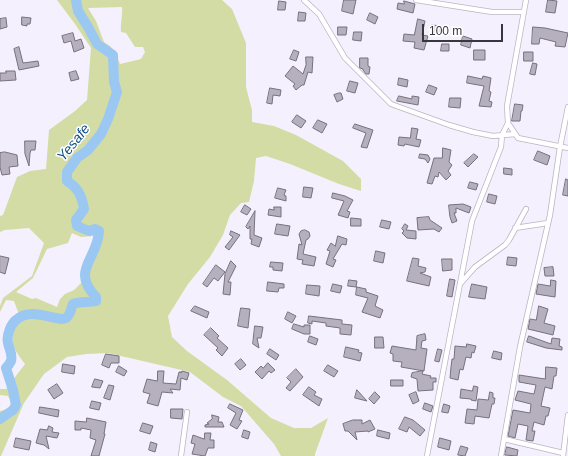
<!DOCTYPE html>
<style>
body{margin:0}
#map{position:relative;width:568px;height:456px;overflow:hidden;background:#f5f0fd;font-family:Arial,sans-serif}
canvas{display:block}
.scale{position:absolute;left:422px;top:24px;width:81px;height:18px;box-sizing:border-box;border:2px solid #39373d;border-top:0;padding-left:5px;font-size:12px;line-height:14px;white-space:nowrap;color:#39373d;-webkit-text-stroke:3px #fff;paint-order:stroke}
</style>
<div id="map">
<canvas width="568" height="456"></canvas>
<div class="scale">100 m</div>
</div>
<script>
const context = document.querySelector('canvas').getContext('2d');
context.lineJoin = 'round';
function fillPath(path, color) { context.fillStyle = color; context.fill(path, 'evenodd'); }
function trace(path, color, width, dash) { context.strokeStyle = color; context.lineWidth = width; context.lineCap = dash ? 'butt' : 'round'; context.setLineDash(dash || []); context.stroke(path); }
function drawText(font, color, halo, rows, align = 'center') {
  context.font = font + ' Arial,sans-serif'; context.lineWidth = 3; context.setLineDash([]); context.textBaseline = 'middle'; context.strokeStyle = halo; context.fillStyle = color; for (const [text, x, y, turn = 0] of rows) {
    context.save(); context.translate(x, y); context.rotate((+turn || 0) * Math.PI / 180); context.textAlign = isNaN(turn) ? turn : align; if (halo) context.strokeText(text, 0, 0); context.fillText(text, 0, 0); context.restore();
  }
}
fillPath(new Path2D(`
 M57 0H222L232 9 246 43V87L252 110V122L274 126 296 135 343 161 361 179V191L339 184 290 164 266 156 256 158 254 181 249 202 241 203 230 215 223 235 210 257 188 284 168 316 172 337 187 351 227 380 271 418 294 428H311L328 418 315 454V456H281L274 444 241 406 223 397 190 372 108 353 86 354 67 357 44 374 24 403 1 456H0V411L8 409 12 403 8 396 0 395V389H6L25 364C13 348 6 339 21 320L14 301 6 300 0 312V306L3 298 32 276 44 243 29 228 5 230 0 232V216L3 215 17 177 30 171 46 169 49 130 75 111 87 100 91 48 75 24ZM122 7C123 15 120 23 121 32L126 33 135 47H143L145 52 141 59 120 64 115 52 110 46 104 42 96 21 88 8ZM72 233 81 237 93 236 94 239 83 264 81 283 74 290 65 294 60 299 57 307 36 298 32 299 16 292 33 278 47 249 68 243Z`), '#d4dca5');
trace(new Path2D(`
 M0 419 13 410 16 405 13 390 6 368C8 366 10 363 11 361 13 354 9 349 8 343 6 336 11 324 16 320 31 305 58 323 66 318 70 316 71 308 73 304 81 301 88 303 96 301V297C70 270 98 259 99 231L95 229 89 231 77 226 76 220 84 209C82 196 78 188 67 181V172L77 158 88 150 101 134 108 119 117 92 114 82 113 55 97 44 88 27 78 11 76 0`), '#9bc7f3', 10);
const building = new Path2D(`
 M344 0H356L353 14 342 11Z
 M548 0 557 1 555 13 546 12Z
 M279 1 286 2 285 10H278Z
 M404 1 415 4 413 13 397 9 398 3 404 4Z
 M299 12 306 13 305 21H298Z
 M370 13 378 17 375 24 367 20Z
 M22 17 31 18 30 24H27V26L22 25Z
 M6 18 7 27 0 29V19Z
 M418 19 425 21 422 35 428 36 424 50 414 48 415 42 403 41 404 34 414 35Z
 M432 25 442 26 441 34 432 33Z
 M338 27H347L346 35H338Z
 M533 27 545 28 568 33 565 47 555 46 556 42 540 38 539 44H532Z
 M354 32H362L361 41 353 40Z
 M73 33 75 41 81 39 84 48 74 52 71 41 64 43 62 36Z
 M463 36 472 39 470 48 461 45Z
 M442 44H449V51H441Z
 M19 47 23 63 38 61 39 66 19 70 14 49Z
 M294 50 299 52 296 61 290 59Z
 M474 50H485V60H474Z
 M524 52H533V61H524Z
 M306 57H313L312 73 308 72 304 85H302L296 90 293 86 295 84 285 76 293 66 303 74 306 65Z
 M360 58H368V66L370 67 369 74H366L363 70V69L360 68Z
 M533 63 537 64 535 75 530 74Z
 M6 71H15L16 80 0 81V73H6Z
 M76 71 79 79 71 81 69 73Z
 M468 76 482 79 483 76 491 78 489 91 491 92 489 101 492 102 491 107 479 106 484 86 467 83Z
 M399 78 408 80 407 87 398 85Z
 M350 81 358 83 355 93 347 91Z
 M429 85 437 88 434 95 426 92Z
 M270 88 281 90 280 96 273 95 272 104 267 103Z
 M339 93H341L343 99 337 102 334 95Z
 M399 96 412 99V96L419 97 418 105 397 101Z
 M450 98H461L460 108 449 107Z
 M515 104 523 105 522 111H521L520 121H512Z
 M297 115 306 121 301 128 292 122Z
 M318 120 327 124 322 133 313 128Z
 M355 124 373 130 367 148 361 147 366 133 353 128Z
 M412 128 418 129 416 139 421 140 419 147 405 144 404 146 398 145 399 137 410 138Z
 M25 141H36L35 150H31L30 153 29 166 25 154Z
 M443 148 451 150 449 162 452 165 448 171 451 175 446 180 439 172 438 177 435 176 432 184 427 183 434 158H442Z
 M538 151 550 156 547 165 534 160Z
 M5 152 17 155 18 166 9 167 10 174 2 175 0 167V153Z
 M420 154 428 155 430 159 428 163 425 159 419 158Z
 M474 154 478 157 468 167 464 163Z
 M504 168 512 169V175L504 174Z
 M566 179 568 180V196L563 195Z
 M470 182 478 184 476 190 468 188Z
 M304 187 313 188 311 198 303 197Z
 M278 188 286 190 284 195 286 196V201L275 198Z
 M333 193 345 196 353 200 347 211 350 212 348 218 338 215 344 201 332 198Z
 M489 194 497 196 495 204 487 202Z
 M245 205 251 209 247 215 241 212Z
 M449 205 463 204 471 207 469 213 456 208V213H454L457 221 452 223 450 217Z
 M274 207H281V217L268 215 269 209 274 210Z
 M255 211 254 235 262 238 259 247 251 244 252 239H250V226L248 229 246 227Z
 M429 217 430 220 442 228 439 232 434 229 418 230 417 218Z
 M351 218 361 219V226H351Z
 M382 220 391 222 389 229 380 227Z
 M277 224 290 226 288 236 275 234Z
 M405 224 408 226 406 230 416 231V239L407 238 402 233 404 231 402 229Z
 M305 230 309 232 310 236 308 239 306 240 303 254 316 257 314 266 302 264 303 260 297 259 299 244 302 245 299 234 301 231Z
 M231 231 240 235 229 250 225 247 233 237 230 235Z
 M338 236 347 239 346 245 342 244 333 259 336 260 333 267 326 264 330 251 327 250 331 243 335 246Z
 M376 251 385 253 383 263 374 261Z
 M0 256 9 258 5 274 0 272Z
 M508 257 517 258 516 266 507 265Z
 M413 258 419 259 418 266 426 268 425 272 420 273 431 277 429 286 407 281Z
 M442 259H452V270L443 271Z
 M231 261 236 266 228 282H231L230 295 223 294 225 274Z
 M271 262 283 263 282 271 273 270V267H270Z
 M216 265 225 272 218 281 214 278 207 287 203 284Z
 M553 267 554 276H545L544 268Z
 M450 279 455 280 452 297 447 296Z
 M349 280 357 281 356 287 348 286Z
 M551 280 556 281 555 297 536 294 538 284 550 286Z
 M268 282 284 284V288H279L278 292 267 291Z
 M333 284 342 286 340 293 331 291Z
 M472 284 487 287 485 299 469 297Z
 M307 285 320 286 319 296 306 294Z
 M357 287 366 289V292L378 296 375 306 383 310 380 318 362 312 368 298 356 295Z
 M195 306 209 312 207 318 191 311Z
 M539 306 548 309 544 323 555 326 553 335 528 329 530 319 536 320Z
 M241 308 250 309 248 328 238 326Z
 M288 312 296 316 292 323 285 319Z
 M309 316 342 320V324L352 325 351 335 340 334V328L326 326V323L312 321V324L308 323Z
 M294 324 304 327V325H310V334H304L292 329Z
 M255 326 263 327 261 338H257L259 348 253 344Z
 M211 328 219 336 217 338 228 348 222 356 216 350 218 348 204 335Z
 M425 334 426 340 422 341 421 348 427 349 424 371 401 367 402 362 393 361V354L390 353 392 346 416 350 417 336Z
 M310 336 318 339 316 345 308 342Z
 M529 336 551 344 552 338 560 339 559 346 562 347V350L546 348 527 342Z
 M375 337H383L384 348H375Z
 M467 344 476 346 474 353 472 352 471 358 466 357 463 370 460 369 458 380 450 378 451 367 452 359H454L455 346 466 347Z
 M346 347 359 350 358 352 362 353 360 361 344 357Z
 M270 349 279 355 276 360 267 354Z
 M438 349 442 350 439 362 435 361Z
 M494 351 502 353 501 360 492 358Z
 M106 354 119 356V363H111L109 368 102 365Z
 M241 359 246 365 240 370 235 364Z
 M268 363 275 370 271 373 269 371 262 379 255 372 261 366 263 368Z
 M63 364 75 366 74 374 62 372Z
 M328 365 338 371 334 377 324 371Z
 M119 366 127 371 124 376 116 372Z
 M546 367 557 368 556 376H554L552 389 545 387 541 406 550 408 548 416H546L544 425 534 422 532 431H535L533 441 526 440 528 426 518 424 515 438 508 436 513 410 530 413 531 404 515 400 518 391 534 394 536 385 519 382V375L545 379Z
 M296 369 303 377 290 391 286 388 291 382 287 378Z
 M158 371H164L163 383 176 384 179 372H181V373L182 371 189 373 187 380 181 378 180 390 170 389 173 393 162 392 158 406 147 403 150 394 143 392 147 379 157 381Z
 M423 371 422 374 431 376 430 378H436V382H433V390L418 391 417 379 411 377 412 373Z
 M95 379 103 381 100 388 92 387Z
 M391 380H403V386H391Z
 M57 384 63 393 54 399 48 390Z
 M109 385 114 386 110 400 104 398Z
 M474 386 478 387 476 401 471 400V399L460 398 461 389 472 391Z
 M309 387 316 392 314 395 322 399 319 406 303 395Z
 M357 390 367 401 355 398Z
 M375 392 380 397 374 404 369 399Z
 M416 392 419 401 413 404 409 395Z
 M490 392 493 393V398H495L494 404H492L489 418 475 416 474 424 465 423 467 409 477 410 478 399 488 400Z
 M92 401 101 403 99 410 90 408Z
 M425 403 433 406 431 412 423 409Z
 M230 404 243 410 239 420 242 421 237 429 230 425 236 413 228 408Z
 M444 404 450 406 448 413 442 412Z
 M40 407 59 410 58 417 39 413Z
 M171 409H183L182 419 171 418Z
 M212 415 219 417 218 422H222L224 427H205V425L209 424 207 423 212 419Z
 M405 417 413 420 425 430 420 436 409 427 407 432 399 429Z
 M87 418 106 422 104 434H105L99 456H91L96 440 90 438 91 430 81 428V430H75V421L86 422Z
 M353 420H362V424L370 420 375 429 368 432V431L355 432 357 440 348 431H345L343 424Z
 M143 423 153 426 150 434 140 431Z
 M49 426 53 428 52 432 59 433 57 438 46 436 49 449 44 445 36 443 40 429 47 430Z
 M244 430 250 432 248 439 242 437Z
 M378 430 390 433 389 439 377 436Z
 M205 433H211L210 440H214V448H208L205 456 192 454 195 444 191 443 193 435 204 439Z
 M16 438 31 441 29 450 14 447Z
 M440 438 451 441 449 450 438 447Z
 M151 442 157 444 155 452 149 450Z
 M461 446 468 448 465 456 458 455Z
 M507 447 518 450 517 456 505 455Z`);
fillPath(building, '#b5afbe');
trace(building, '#77717f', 1);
const minor = new Path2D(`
 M304 0 319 14 345 58 391 104 449 125 473 132 493 136 515 134
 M416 0 492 12H523
 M526 0 507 106 508 123 518 138 568 148
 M515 228 548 223
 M460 284 475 267 505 245 509 240 526 209
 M504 439 563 453
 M181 456 187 412
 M427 456 472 221 501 147 502 135 508 123
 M501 456 520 347 550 215 560 147 568 107
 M563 456 568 415`);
trace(minor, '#bab4c3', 6);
trace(minor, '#fff', 4.5);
drawText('italic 14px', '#105086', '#fff', [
 ["Yesafe",74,143,-51]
]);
</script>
